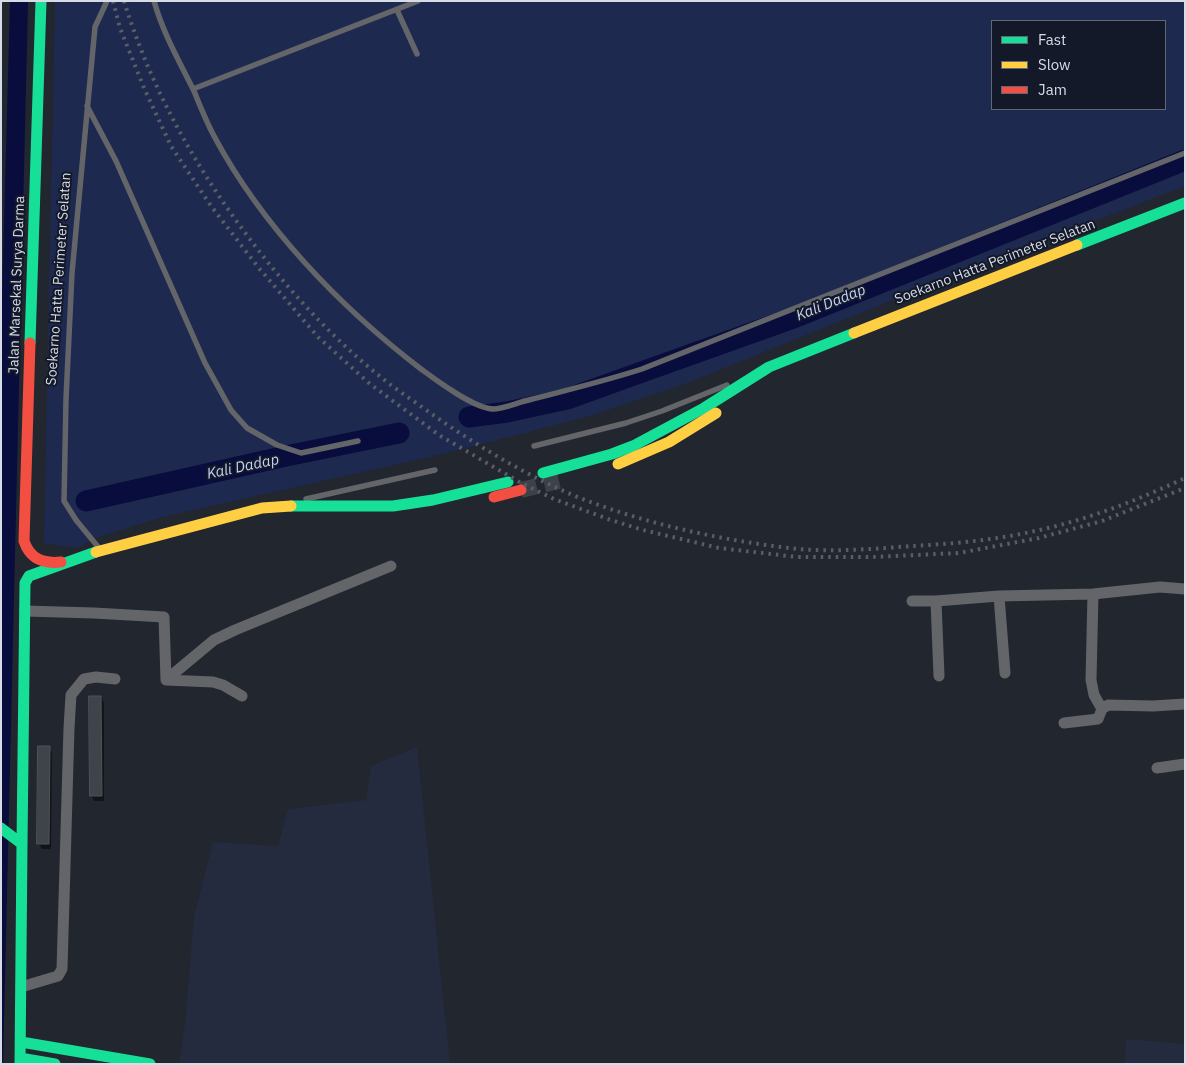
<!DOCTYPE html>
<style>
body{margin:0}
#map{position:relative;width:1186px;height:1065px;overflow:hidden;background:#22262f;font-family:"IBM Plex Sans",sans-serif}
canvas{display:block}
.frame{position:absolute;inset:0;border:2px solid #d6dbe6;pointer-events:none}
.legend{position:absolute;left:991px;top:20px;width:175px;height:90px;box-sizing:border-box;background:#141929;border:1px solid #626775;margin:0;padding:6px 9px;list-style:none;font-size:15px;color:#d6dbe6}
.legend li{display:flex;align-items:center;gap:10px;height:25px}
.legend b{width:25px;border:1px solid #626775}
</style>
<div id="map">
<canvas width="1186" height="1065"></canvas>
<div class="frame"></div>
<ul class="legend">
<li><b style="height:6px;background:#16e098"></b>Fast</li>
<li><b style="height:6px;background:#ffcf43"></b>Slow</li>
<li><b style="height:6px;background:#f24e42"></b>Jam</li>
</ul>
</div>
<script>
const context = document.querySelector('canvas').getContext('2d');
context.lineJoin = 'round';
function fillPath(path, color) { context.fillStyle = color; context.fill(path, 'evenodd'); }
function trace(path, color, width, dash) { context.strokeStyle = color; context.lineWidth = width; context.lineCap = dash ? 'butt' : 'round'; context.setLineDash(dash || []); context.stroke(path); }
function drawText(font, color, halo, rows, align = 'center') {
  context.font = font + ' "IBM Plex Sans",sans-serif'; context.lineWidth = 4; context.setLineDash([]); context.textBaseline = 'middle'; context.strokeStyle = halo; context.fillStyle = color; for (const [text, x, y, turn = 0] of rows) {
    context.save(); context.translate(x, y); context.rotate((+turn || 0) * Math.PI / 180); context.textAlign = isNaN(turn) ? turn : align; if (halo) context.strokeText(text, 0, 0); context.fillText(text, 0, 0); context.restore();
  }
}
fillPath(new Path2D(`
 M417 747 450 1064H179L185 1024 194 917 213 842 278 846 288 809 366 800 371 766Z
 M1126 1039 1185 1044V1064H1125Z`), '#242b3f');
fillPath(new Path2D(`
 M55 1H1185V186L935 283 687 383 590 416 438 455 162 517 92 539 79 548 44 543ZM992 21H1165V109H992Z`), '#1e2950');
fillPath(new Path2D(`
 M10 1H28L3 1064H1V336Z`), '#080d3d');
fillPath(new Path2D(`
 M101 697 104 703V801H94L91 795Z
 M49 748 52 753 51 849H42L39 844Z`), '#0007');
trace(new Path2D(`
 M469 417 507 412 567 399 639 373 796 317 1185 160
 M86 501 286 456 399 433`), '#080d3d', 21);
const building = new Path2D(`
 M89 696H101L102 796H90Z
 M38 746H50L49 844H37Z`);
fillPath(building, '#3f434a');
trace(building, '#4f535a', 1);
trace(new Path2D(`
 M521 490 559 481`), '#3d414a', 16, [16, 8]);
trace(new Path2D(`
 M154 1C163 33 179 61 194 91 200 106 206 121 214 136 262 226 340 307 421 369 436 380 473 408 493 409 503 409 519 402 529 400 567 390 605 381 642 369L1185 153
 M397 10 417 54
 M193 89 418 1
 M87 106 116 161 205 363 231 410 247 428 277 445 301 453 358 441
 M534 446 626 423 662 411 727 385
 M306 499 435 470
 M99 548 76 520 64 501 66 399 72 273 95 27 107 1`), '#636569', 5.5);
trace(new Path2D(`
 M1093 594 1091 680 1094 695 1102 709
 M999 596 1005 673
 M912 601H936L999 596 1093 594 1160 587 1185 589
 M936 601 939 676
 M25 611 94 613 164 617 166 680
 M166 680 214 640 235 630 391 566
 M166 680 213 682 223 685 242 696
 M1064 723 1098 719 1102 709 1108 705 1153 706 1185 704
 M1157 768 1185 764
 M21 987 58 976 62 969 69 728 71 695 84 679 96 677 115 679`), '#636569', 11);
trace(new Path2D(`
 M1077 245 1185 203
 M30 343 41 1
 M543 473 612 454 633 446 704 408 769 367 854 333
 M291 506H393L433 500 508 482
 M1 828 22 844 20 1064
 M22 844 25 583 29 576 96 552
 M21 1042 150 1064
 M20 1058 55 1064`), '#16e098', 11);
trace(new Path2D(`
 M854 333 1077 245
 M618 464 669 442 716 413
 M96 552 262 508 291 506`), '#ffcf43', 11);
trace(new Path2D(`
 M30 343 24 541C30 559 43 564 61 562
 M494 497 521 490`), '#f24e42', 11);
trace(new Path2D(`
 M113 1 120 28 144 88 171 146 211 206 258 267 318 337 370 384 439 435 521 483 554 499 608 519 643 530 719 548 797 557H873L959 553 1039 538 1102 521 1185 488
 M124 1C150 86 193 163 246 234 284 285 328 334 377 374 396 390 417 403 436 417 481 448 529 477 580 498 649 525 725 541 798 549 834 552 875 549 911 546 952 544 995 540 1035 531 1087 520 1138 500 1185 478`), '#5a5d62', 4, [2.5, 5]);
drawText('14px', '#d6dbe6', '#141929', [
 ["Soekarno Hatta Perimeter Selatan",995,262,-21],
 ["Soekarno Hatta Perimeter Selatan",59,279,-86],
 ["Jalan Marsekal Surya Darma",17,285,-88]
]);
drawText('italic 15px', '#c4d1f4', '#141929', [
 ["Kali Dadap",831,303,-22],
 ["Kali Dadap",243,467,-12]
]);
</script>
